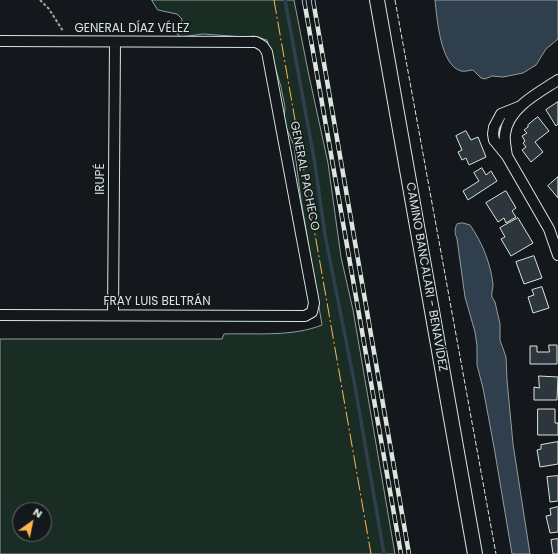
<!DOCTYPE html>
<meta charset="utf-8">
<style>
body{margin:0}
#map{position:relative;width:558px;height:554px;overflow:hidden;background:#14181c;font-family:Poppins,sans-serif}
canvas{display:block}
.north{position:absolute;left:12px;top:502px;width:40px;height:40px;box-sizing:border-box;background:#14181c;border:1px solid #626a69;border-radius:50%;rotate:33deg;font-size:11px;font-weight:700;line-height:16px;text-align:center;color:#d8e6dc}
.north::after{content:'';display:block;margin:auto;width:14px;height:18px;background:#ffb74d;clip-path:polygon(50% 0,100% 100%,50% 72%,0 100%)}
</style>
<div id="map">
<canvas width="558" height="554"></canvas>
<div class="north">N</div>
</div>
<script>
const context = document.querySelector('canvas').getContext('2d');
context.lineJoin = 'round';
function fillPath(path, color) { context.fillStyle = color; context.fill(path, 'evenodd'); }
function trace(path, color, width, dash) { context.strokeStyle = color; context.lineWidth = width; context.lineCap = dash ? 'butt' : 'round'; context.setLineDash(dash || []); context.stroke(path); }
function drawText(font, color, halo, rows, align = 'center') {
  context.font = font + ' Poppins,sans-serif'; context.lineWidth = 3; context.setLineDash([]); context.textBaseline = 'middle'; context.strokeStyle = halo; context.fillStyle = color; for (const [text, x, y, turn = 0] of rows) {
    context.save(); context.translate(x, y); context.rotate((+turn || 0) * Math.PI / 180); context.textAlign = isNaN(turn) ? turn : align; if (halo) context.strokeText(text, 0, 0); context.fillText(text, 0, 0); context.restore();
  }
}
const green = new Path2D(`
 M152 0H294L308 71 328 163 341 257 353 310 395 554H0V339H222L224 334C257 333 292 337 322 325L301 200 294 146 284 122 285 107 281 87 267 40 254 36 244 37 203 34 181 37 177 34V29L181 25 182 19 177 14 158 10ZM20 510H44V534H20Z`);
fillPath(green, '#1a2d24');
trace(green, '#939e99', 1);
const water = new Path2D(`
 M435 0H558V39L546 49 536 65 523 73 503 77 492 76 485 79 481 78 473 70C469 70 465 72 461 71 440 65 437 18 435 0Z
 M463 223 470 225C482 242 491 264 493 285 493 289 491 293 492 297L495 302 500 324V340L506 357 507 380 513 444 530 554H512L494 447 483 388 477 365V346L475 332 465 297 457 239C455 234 454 229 457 224Z`);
fillPath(water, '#2f3f4d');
trace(water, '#939e99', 1);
trace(new Path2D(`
 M285 0 315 164 325 235 355 386 384 554`), '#2f3f4d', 3.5);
const building = new Path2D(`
 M558 102V124L556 126 546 110Z
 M538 117 549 131 535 142 543 152 531 162 522 150 526 147 523 143 525 141 522 136 527 133 524 130 528 127V125Z
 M466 131 471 140 478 137 486 157 469 165 466 158 462 160 458 152 462 150 456 136Z
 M482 168 486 175 491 171 497 181 468 200 463 191 479 181 474 173Z
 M558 177V198L548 186Z
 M506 191 516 208 512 211 516 217 506 223 504 218 498 222 486 203Z
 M518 218 533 243 511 256 501 239 505 237 500 228Z
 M534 256 542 278 524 284 516 262Z
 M542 287 549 308 533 313 528 297 534 295 532 290Z
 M549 345H557V364H530V346H537V352H549Z
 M539 376 558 377 557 400H534V387L539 388Z
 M538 409H555V423H558V435H538Z
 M558 442V464L540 467 537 450 541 449V445Z
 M558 476V501L550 502 547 477Z
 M558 507V532L550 533 546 516 551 515 550 509Z
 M558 539V554H553L551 540Z`);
fillPath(building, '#2c363c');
trace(building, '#d8e6dc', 1);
const street = new Path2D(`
 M0 41 256 42 263 46 267 52 314 303 312 312 305 316 0 315
 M521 106 501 114 494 127 493 134 494 140 507 156 549 229 558 255
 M507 156C506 149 504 142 505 134 508 108 538 93 558 80
 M113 315 115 42`);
const secondary = new Path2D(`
 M377 0 475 554`);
trace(street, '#d8e6dc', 12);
trace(secondary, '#d8e6dc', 16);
trace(new Path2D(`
 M40 0 49 9 63 31`), '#9da8a2', 2, [3, 2]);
trace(street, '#14181c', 10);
trace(secondary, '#14181c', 14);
const rail = new Path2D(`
 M304 0 401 554
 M313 0 409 554`);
trace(rail, '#d8e6dc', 4.5);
trace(rail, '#14181c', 3, [9]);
trace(new Path2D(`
 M395 0 496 554`), '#d8e6dc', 1, [5, 2]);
trace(new Path2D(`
 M274 0 371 554`), '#ffb74d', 1, [14, 3, 2, 3]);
drawText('12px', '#d8e6dc', '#14181c', [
 ["GENERAL DÍAZ VÉLEZ",132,29],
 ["GENERAL PACHECO",304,176,79],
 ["IRUPÉ",101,179,-90],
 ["CAMINO BANCALARI - BENAVÍDEZ",426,277,80],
 ["FRAY LUIS BELTRÁN",157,302]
]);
</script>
